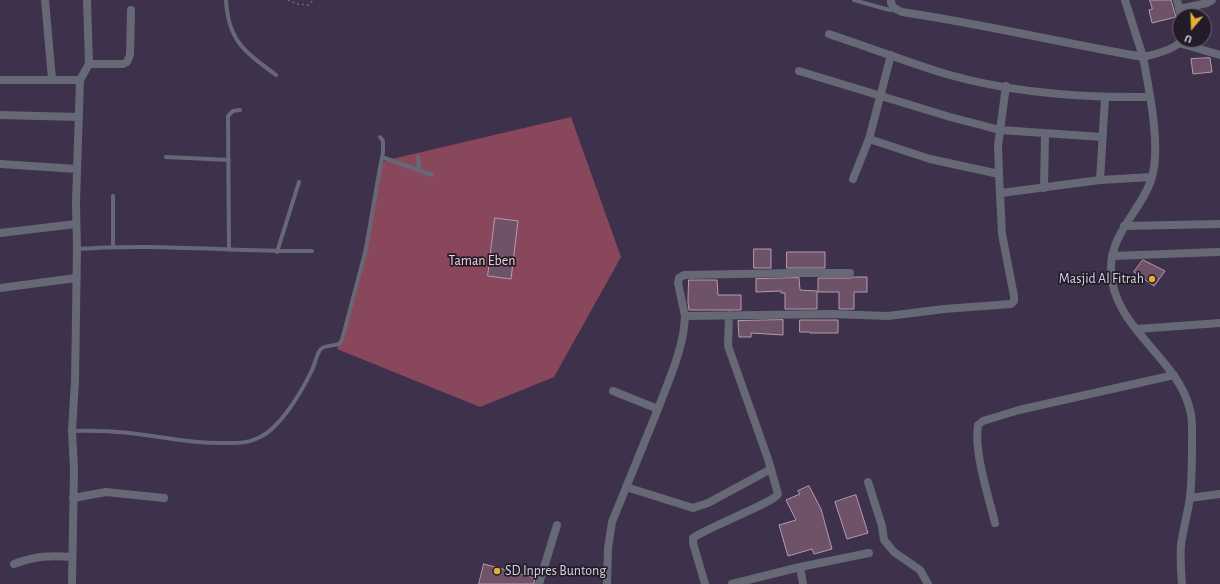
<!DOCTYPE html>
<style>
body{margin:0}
#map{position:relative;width:1220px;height:584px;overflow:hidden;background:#3e314c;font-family:"Alegreya Sans",sans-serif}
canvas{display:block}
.north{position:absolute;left:1172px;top:8px;width:40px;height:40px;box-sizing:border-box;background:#221c28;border:1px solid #6a6472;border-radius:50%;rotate:199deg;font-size:11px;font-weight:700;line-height:16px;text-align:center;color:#d7d0e1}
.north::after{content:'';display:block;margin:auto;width:14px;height:18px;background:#e6ac36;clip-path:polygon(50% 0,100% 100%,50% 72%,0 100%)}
</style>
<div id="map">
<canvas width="1220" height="584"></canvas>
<div class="north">U</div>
</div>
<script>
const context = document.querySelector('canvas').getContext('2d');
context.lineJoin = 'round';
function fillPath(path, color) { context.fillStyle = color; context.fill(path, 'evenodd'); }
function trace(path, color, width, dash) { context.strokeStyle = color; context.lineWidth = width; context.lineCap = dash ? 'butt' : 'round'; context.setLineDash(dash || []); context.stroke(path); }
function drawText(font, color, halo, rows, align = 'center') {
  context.font = font + ' "Alegreya Sans",sans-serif'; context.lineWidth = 3.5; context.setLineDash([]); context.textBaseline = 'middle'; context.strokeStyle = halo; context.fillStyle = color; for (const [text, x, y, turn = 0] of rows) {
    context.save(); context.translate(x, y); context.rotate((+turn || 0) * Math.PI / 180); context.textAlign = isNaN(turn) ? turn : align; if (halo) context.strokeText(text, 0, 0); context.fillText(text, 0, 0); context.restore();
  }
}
fillPath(new Path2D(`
 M571 117 621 257 554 377 480 407 337 349 359 276 379 162Z`), '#89475c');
const building = new Path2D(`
 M1150 0H1171L1176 17 1152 23 1149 10 1152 9Z
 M1210 58 1212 72 1193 74 1191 59Z
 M495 218 518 221 511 279 488 276Z
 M754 249H771V268H754Z
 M787 252H825V268H787Z
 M1143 260 1165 271 1154 286 1134 272Z
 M854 277H867V292H854V309H839V292H818V278H850Z
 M799 278 800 290 817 291V309H785V293H781V291L756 292V279Z
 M689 280H717L718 295H741V310H689L688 302Z
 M783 320V335L751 333V337H739L738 321Z
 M800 320H838V333H810V332H800Z
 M809 486 821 509 832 549 814 554 812 549 788 556 779 525 796 520 786 500 800 494 798 491Z
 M856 495 868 533 847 539 835 502Z
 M484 564 535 578 534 584H479Z`);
fillPath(building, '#6d5268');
trace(building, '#b899b1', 1);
trace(new Path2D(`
 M288 0 297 4 309 5 313 0`), '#736880', 1.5, [2, 3]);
trace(new Path2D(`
 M226 0C228 41 245 52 276 75
 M854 0 886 9 891 10 894 8
 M166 157 229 160
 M382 157 432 175
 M418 157 419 170
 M113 246V196
 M77 249C156 243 234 252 312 251
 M229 250 228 116 233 111 240 110
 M277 252 299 182
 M72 431C91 430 110 431 130 433 163 437 195 444 229 443 239 443 248 443 258 438 280 429 302 391 312 370 315 364 316 356 320 350 323 345 334 346 339 344L342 340 366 249 383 152V141L380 137`), '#666876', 4);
trace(new Path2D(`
 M45 0 52 79
 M87 0 89 64
 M891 0V3L894 8 902 12C983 24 1062 43 1143 57L1125 0
 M1177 0 1181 16
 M1179 9 1207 3 1212 0
 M829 34C868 47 907 62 946 74 1012 93 1083 98 1150 97
 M1181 40C1177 49 1152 55 1143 57 1149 90 1161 145 1152 177 1143 209 1110 232 1111 270 1112 328 1178 357 1190 410 1193 420 1192 432 1192 443 1192 461 1192 479 1190 497 1188 513 1183 529 1181 545 1180 558 1181 571 1182 584
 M1179 43 1220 55
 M891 55 869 139 930 159 999 174
 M799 71 950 117 1000 130 1102 137
 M0 80H80L76 202 77 249 75 381 72 431 74 469 72 584
 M80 80 89 64H123L127 62 130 55 131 10
 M0 115 79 117
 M0 164 77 169
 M853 179 869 139
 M1100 180 1105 98
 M1044 188 1045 134
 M1001 193 1100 180 1152 177
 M1124 226 1220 224
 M0 233 76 224
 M1112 256 1218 252
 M0 288 76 278
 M685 316 678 283 679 278 684 275 792 273H850
 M1137 329 1220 323
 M658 409C669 379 684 348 685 316L833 314 888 316 944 309 1011 304 1014 301V296L1002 234 999 174 998 146 1006 86
 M868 482 882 526 884 540 894 552 920 570 928 584
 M626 487 693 508 708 503 771 469
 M73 498 106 492 164 498
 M1190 498 1220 494
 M995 523C988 494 974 454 978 425L983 421 1019 410 1174 375
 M14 564C35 556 51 555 72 557
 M800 567 803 584
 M539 584 557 525
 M607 584 608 548 612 522 658 409 613 391
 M705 584 693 543V538C706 528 775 502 778 494L768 459 728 346 729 315
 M732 584 800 567 869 553`), '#666876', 8);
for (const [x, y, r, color] of [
 [1152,279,4,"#e6ac36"],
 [497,571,4,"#e6ac36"]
]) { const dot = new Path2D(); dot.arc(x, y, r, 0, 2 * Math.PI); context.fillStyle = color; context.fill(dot); trace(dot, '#221c28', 1.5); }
drawText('14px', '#f9cdd8', '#221c28', [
 ["Taman Eben",482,261]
]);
drawText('14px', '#d7d0e1', '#221c28', [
 ["Masjid Al Fitrah",1144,279],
 ["SD Inpres Buntong",505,571,"left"]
], 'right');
</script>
